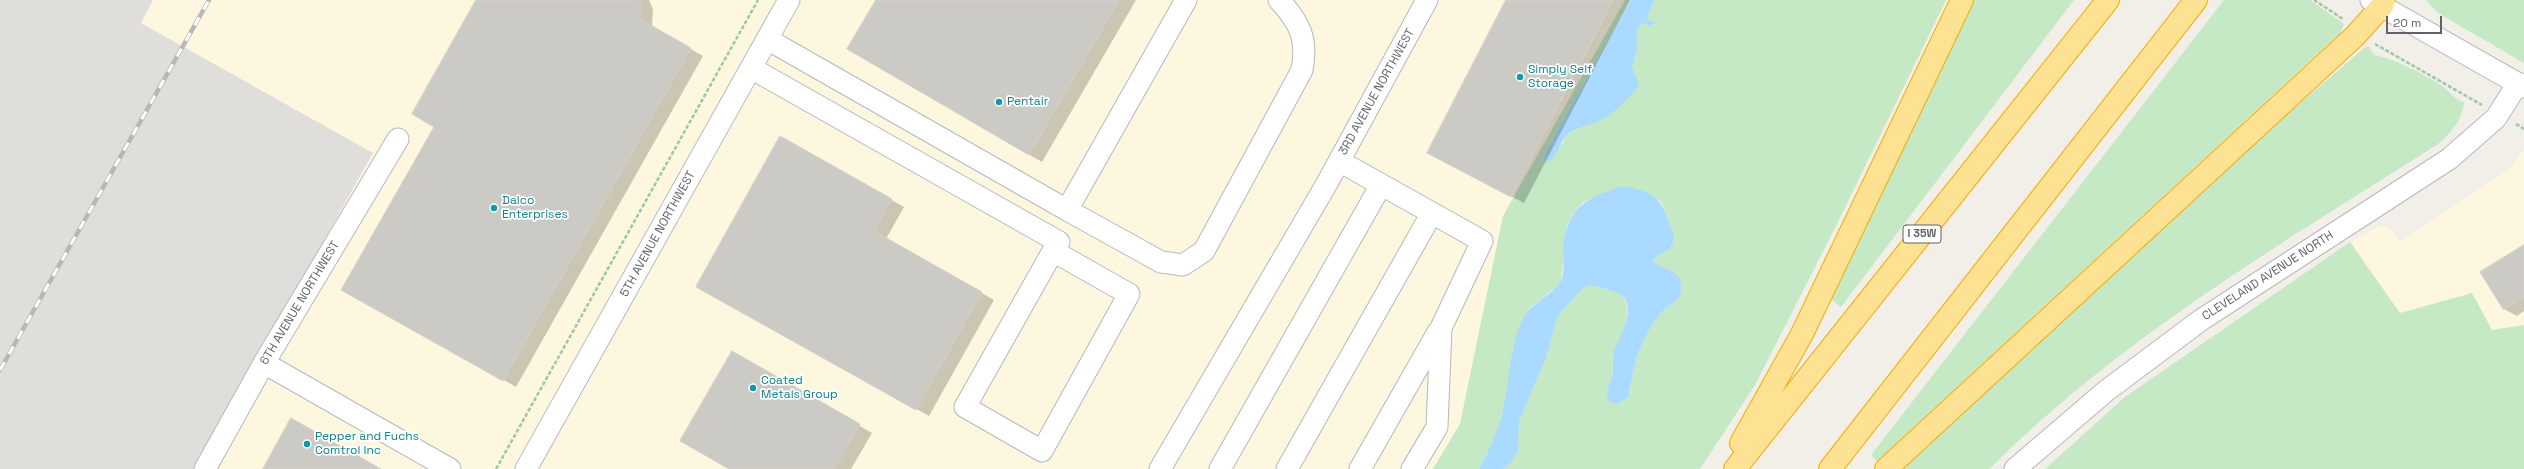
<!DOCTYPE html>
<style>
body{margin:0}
#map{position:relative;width:2524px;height:469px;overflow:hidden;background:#f1efe8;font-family:"Space Grotesk",sans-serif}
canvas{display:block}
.scale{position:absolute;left:2386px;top:16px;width:56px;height:18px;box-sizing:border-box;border:2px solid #5f6368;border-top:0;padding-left:5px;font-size:12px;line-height:14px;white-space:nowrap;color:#5f6368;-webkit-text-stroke:3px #fff;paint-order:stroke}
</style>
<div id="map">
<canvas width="2524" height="469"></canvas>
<div class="scale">20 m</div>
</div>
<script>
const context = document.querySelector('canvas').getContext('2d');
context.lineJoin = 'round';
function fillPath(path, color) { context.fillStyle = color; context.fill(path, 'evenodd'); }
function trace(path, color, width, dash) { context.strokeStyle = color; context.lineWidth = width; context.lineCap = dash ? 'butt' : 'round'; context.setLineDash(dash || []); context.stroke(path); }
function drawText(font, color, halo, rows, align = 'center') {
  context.font = font + ' "Space Grotesk",sans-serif'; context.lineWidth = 3.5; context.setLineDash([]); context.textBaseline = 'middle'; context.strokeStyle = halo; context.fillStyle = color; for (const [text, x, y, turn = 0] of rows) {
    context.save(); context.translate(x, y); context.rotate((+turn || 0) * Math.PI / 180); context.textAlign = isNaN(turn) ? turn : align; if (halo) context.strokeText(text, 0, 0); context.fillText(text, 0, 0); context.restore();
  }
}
fillPath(new Path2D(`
 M153 0H1625L1503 216 1460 424 1433 469H196L141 23Z
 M2524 148V325L2492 330 2472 293 2400 314 2350 242 2380 226 2388 227 2400 241 2510 169Z`), '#fef7e0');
fillPath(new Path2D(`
 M0 0H153L141 23 373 153 196 469H0Z`), '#e0deda');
fillPath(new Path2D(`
 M1625 0H1631L1544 159 1563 144 1566 136 1637 80 1632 66 1637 30 1642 23 1655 25 1656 23 1647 19 1654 0H1946L1836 226 1755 385 1700 469H1503L1511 463 1518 451 1519 422 1546 358 1558 316 1582 289 1589 285C1598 288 1611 289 1619 294 1638 305 1617 345 1613 361 1612 366 1613 371 1612 376 1610 386 1603 392 1610 402L1629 396C1633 365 1641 339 1660 314 1665 307 1675 304 1679 298 1682 293 1682 282 1679 277 1673 268 1660 269 1653 261L1656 256 1666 252 1674 241 1672 230 1661 201 1624 186 1583 202 1572 215 1567 225 1561 280 1555 288 1530 308 1497 432 1479 469H1433L1460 424 1503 216Z
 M1973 0H2074L1841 307 1827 296Z
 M2224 0H2310L2344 24 2340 33 2330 42 1877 461 1871 455Z
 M2426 0H2524V63L2438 13Z
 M2369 46 2374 55C2398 60 2420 72 2442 86 2451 92 2453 99 2464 102 2462 121 2452 131 2438 144 2281 244 2122 337 1989 469H1896L2156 228 2364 48Z
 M2350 242 2400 313 2472 293 2492 330 2524 325V469H2045L2125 397Z`), '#c5e8c5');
fillPath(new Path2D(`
 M1631 0H1654L1647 19 1656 23 1651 26 1642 23 1637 30V50L1632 66 1639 85 1637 88C1625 101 1614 115 1597 122 1587 126 1574 127 1566 136 1560 143 1556 160 1546 162L1544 159 1545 154Z
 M1624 186C1654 193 1660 195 1670 225 1673 231 1676 240 1672 246 1667 253 1658 253 1653 261 1660 269 1673 268 1679 277 1682 282 1682 293 1679 298 1675 304 1665 307 1660 314 1641 339 1633 365 1629 396L1617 404 1610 402C1603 392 1610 386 1612 376 1614 368 1612 359 1614 351 1619 337 1639 305 1619 294 1611 289 1598 288 1589 285L1582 289 1558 316 1546 358 1519 422 1518 451 1511 463 1503 469H1479C1489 450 1498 431 1503 410 1510 380 1509 349 1522 321 1530 302 1552 297 1561 280 1565 272 1563 261 1563 252 1565 209 1585 197 1624 186Z`), '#aadaff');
fillPath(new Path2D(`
 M478 0H649L653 9 652 27 703 56 516 387 343 290 435 126Z
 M877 0H1136L1042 162 848 49Z
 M1508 0H1630L1524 203 1441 160Z
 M780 138 904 207 886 239 994 300 929 416 697 286Z
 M2524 246V311L2517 316 2504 309 2482 272Z
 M732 352 872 433 851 469H731Z`), '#0003');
const building = new Path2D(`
 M476 0H640V19L691 48 503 381 341 290 434 127 412 114Z
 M876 0H1119L1029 155 847 49Z
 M1506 0H1613L1511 197 1427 153Z
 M780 136 892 199 874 231 982 292 916 410 696 287Z
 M2524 245V297L2503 309 2480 272Z
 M732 351 860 424 834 469H729L680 441Z
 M291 418 381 469H263Z`);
fillPath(building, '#cccac5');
trace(building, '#d6d1c6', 1);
const minor = new Path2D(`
 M2371 0 2524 87
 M767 39 1067 210 1186 0
 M751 68 1059 242 1053 251 965 407 1042 451 1129 294 1053 251
 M1339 161 1482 241 1441 328 1437 427 1412 469
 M1067 210 1161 262 1183 265 1204 251 1302 70C1308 39 1300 23 1279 0
 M264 363 450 469
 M205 469 264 363 398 139
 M526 469 789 0
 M1160 469 1326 185 1427 0
 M1220 469 1381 185
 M1287 469 1432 213
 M1360 469 1438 332
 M2015 469 2106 391 2201 320 2449 159 2496 118 2518 83`);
const highway = new Path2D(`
 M1741 443 1802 334 1962 0
 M1735 469 2108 0
 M1830 469 2196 0
 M1886 469 2355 36 2382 6 2384 0`);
trace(minor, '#b5b8bc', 23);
trace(highway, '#f9ab00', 24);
trace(new Path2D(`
 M2314 0 2343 19
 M2375 44 2482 105
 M2516 124 2524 129
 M496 469 758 0`), '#9cc7a9', 2.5, [4, 2]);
trace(minor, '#fff', 21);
trace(highway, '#fde293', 22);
const rail = new Path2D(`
 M0 370 209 0`);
trace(rail, '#b6b7b8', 4.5);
trace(rail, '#fff', 3, [9]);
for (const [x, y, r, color] of [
 [1520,77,4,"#0f9aa8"],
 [999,102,4,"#0f9aa8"],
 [494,208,4,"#0f9aa8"],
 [753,388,4,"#0f9aa8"],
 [307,444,4,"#0f9aa8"]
]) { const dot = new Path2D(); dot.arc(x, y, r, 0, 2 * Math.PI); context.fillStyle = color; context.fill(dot); trace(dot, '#fff', 1.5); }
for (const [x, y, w] of [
 [1922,234,38]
]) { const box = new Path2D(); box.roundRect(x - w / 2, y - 9, w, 18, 3); context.fillStyle = '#fff'; context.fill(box); trace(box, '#5f6368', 1); }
drawText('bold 11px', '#5f6368', null, [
 ["I 35W",1922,234]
]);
drawText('12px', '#0d838f', '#fff', [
 ["Simply Self",1528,70],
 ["Storage",1528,84],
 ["Pentair",1007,102],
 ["Dalco",502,201],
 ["Enterprises",502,215],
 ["Coated",761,381],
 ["Metals Group",761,395],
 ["Pepper and Fuchs",315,437],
 ["Comtrol Inc",315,451]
], 'left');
drawText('12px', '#5f6368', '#fff', [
 ["3RD AVENUE NORTHWEST",1377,92,-61],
 ["5TH AVENUE NORTHWEST",658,234,-61],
 ["CLEVELAND AVENUE NORTH",2268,276,-33],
 ["6TH AVENUE NORTHWEST",300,303,-59]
]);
</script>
